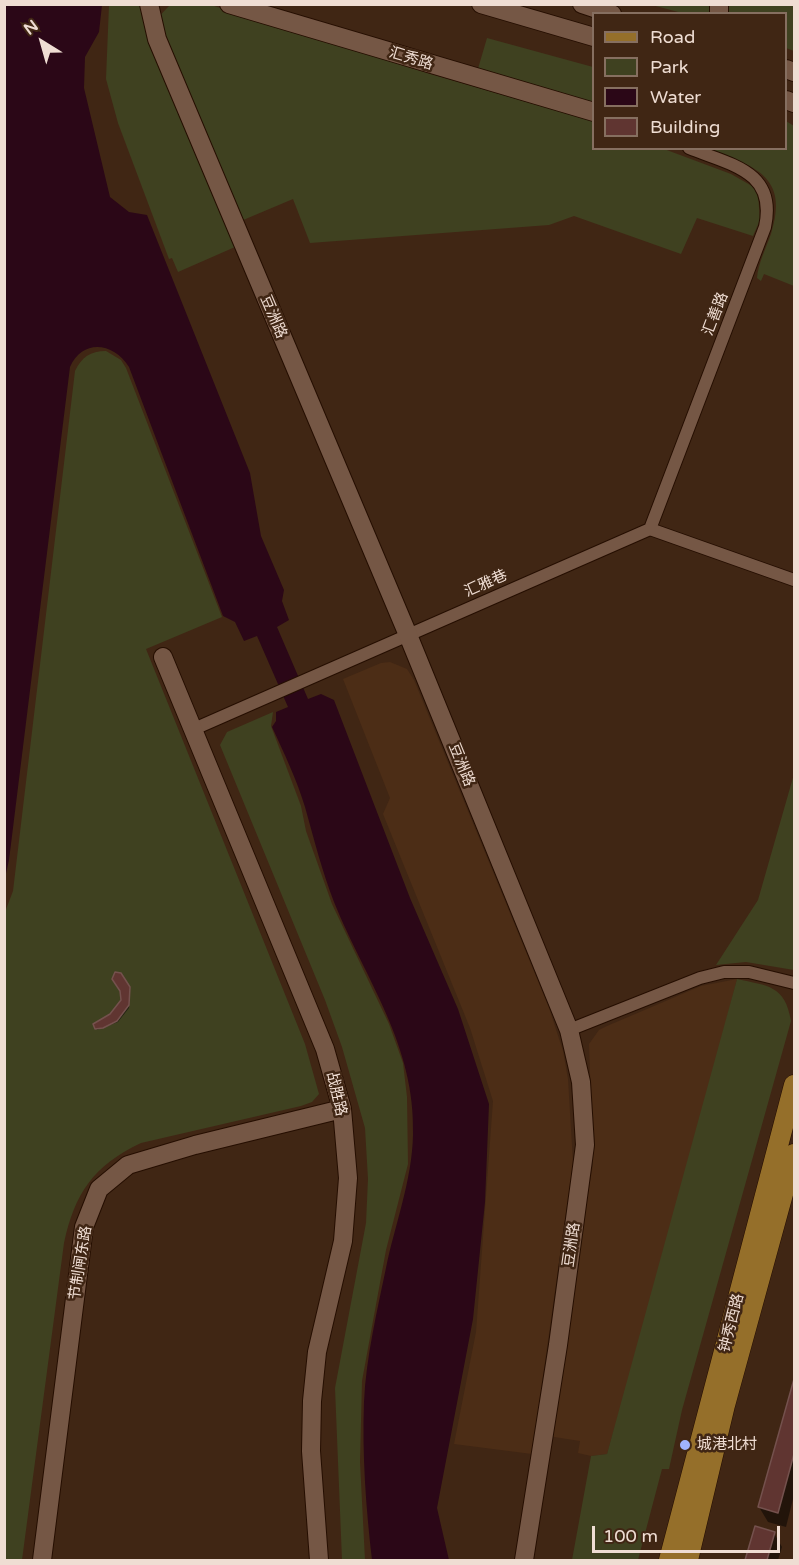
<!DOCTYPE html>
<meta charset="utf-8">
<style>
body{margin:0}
#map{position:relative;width:799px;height:1565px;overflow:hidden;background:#402614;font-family:"Varela Round",sans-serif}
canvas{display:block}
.frame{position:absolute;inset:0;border:6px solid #efddd3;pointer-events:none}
.legend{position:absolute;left:592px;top:12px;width:195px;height:138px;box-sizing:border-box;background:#402614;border:2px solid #866f60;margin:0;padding:8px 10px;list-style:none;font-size:18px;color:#efddd3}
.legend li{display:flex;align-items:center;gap:12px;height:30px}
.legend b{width:30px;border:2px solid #866f60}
.north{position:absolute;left:12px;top:12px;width:60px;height:60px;-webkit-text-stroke:4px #402614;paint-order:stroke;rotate:323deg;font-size:16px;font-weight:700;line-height:24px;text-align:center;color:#efddd3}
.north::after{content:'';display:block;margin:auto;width:21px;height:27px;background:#efddd3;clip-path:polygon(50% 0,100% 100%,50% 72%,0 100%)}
.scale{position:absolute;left:592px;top:1526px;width:188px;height:27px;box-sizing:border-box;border:3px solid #efddd3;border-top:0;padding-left:8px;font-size:18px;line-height:21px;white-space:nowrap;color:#efddd3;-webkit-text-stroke:4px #402614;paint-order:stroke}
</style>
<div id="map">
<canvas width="799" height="1565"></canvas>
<div class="frame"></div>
<ul class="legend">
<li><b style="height:8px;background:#956f2a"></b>Road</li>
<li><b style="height:16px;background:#3f4120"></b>Park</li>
<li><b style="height:16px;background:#2b0717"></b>Water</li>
<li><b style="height:16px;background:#603531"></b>Building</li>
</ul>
<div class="north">N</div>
<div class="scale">100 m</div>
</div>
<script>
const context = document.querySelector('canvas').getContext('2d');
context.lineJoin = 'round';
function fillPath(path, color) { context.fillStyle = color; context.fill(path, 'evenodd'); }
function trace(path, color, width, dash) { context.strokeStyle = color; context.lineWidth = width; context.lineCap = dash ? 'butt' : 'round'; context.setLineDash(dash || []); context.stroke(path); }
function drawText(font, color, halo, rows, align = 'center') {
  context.font = font + ' "Varela Round","Noto Sans SC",sans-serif'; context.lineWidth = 5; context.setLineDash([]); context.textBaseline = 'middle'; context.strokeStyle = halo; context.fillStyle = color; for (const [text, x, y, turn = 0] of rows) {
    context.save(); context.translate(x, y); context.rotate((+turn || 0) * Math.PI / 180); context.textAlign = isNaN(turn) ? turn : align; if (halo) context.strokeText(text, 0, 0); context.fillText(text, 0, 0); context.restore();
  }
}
fillPath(new Path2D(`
 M390 662 407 669 414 680 549 1008 563 1051 568 1079 573 1163 532 1454 454 1444 476 1332 493 1101 470 1028 383 814 390 798 343 679 381 663Z
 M737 979 675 1221 607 1454 591 1456 578 1453 580 1441 548 1436 593 1164 589 1044 599 1030 607 1026 701 986Z`), '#4c2d16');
fillPath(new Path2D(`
 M109 5H140L146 30 170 5H211L430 74 593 121 594 148 664 149 731 174 752 186 758 194 760 220 753 236 697 218 681 254 574 216 549 225 310 243 293 199 229 226 235 247 178 272 172 258 169 259 118 123 106 79Z
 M652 5H794V51L786 48V14L682 13Z
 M487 38 593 67V103L477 72Z
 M786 121 794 126V286L764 274 761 281 757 278C758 264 766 248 771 234 790 175 753 166 708 149L786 148Z
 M106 351 121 360 126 368 222 617 146 649 305 1044 319 1094 312 1102 301 1106 141 1143C93 1166 75 1193 64 1243L22 1560H5V912L13 891 75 371C82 357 90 351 106 351Z
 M273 712 271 726 301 806 306 831 332 904 389 1024 403 1063 407 1097 408 1164 386 1250 362 1381 360 1462 365 1560H342L335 1388 366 1223 368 1179 365 1128 342 1047 325 1000 220 745 227 732Z
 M794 774V970L746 962 716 965 758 900Z
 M737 979C768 986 785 985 791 1021L682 1410 669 1469H662L638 1560H572L591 1456 607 1454Z`), '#3f4120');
fillPath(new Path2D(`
 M5 5H102L99 32 85 57 84 88 110 197 129 212 147 215 250 473 261 536 284 590 282 601 289 620 277 627 308 699 321 694 334 700 410 898 458 1009 489 1104 485 1202 473 1319 437 1508 449 1560H372C366 1508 362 1455 364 1402 366 1358 377 1311 386 1268 395 1224 412 1181 413 1135 416 1046 366 981 334 902 322 871 314 839 305 807 297 780 284 753 272 727L276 721V712L288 707 257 636 244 641 235 622 223 616 129 367C114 343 83 338 70 367L9 860 5 878Z`), '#2b0717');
fillPath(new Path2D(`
 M130 990 129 1008 118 1022 97 1030 95 1024 111 1016Z
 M794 1383V1495L786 1527 768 1522 759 1507Z
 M756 1528 774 1533 782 1547 778 1560H747Z`), '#0007');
const building = new Path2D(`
 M115 972 121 973 130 987 129 1005 117 1021 103 1028 95 1029 93 1024 110 1014 121 1000 120 991 112 979Z
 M794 1379V1454L778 1513 758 1507Z
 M755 1526 775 1532 767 1560H745Z`);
fillPath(building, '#603531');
trace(building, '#74514d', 1.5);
const street = new Path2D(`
 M650 529 765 227C777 171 731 165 689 148
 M194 729 650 529 794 580
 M569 1030 700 978 724 972H749L794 983`);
const secondary = new Path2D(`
 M149 4 157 39 408 635 569 1030 581 1082 585 1145 558 1345 524 1560
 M229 4 594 112
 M481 4 594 37
 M582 4 612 14
 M719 14V4
 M786 69 794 72
 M786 100 794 103
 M163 657 325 1049 342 1109 348 1178 343 1241 317 1352 312 1401 311 1451 319 1560
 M42 1560 84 1227 99 1189 128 1165 195 1145 342 1109`);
const primary = new Path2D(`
 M669 1560 794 1085
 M688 1560 725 1405 794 1154`);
trace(street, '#250e00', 14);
trace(secondary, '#250e00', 20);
trace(primary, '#250e00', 21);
trace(street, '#755745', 12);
trace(secondary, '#755745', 18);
trace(primary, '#956f2a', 20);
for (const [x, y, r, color] of [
 [685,1445,6,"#a0b3fd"]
]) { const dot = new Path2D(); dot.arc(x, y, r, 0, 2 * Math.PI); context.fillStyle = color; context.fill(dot); trace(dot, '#402614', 2); }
drawText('15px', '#efddd3', '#402614', [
 ["汇秀路",411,59,17],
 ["汇善路",716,314,-69],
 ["豆洲路",273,317,67],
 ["汇雅巷",486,584,-24],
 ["豆洲路",461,765,68],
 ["战胜路",336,1094,77],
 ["豆洲路",572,1245,-82],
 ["节制闸东路",81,1263,-81],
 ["钟秀西路",732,1323,-76]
]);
drawText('15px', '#efddd3', '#402614', [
 ["城港北村",697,1445]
], 'left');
</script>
